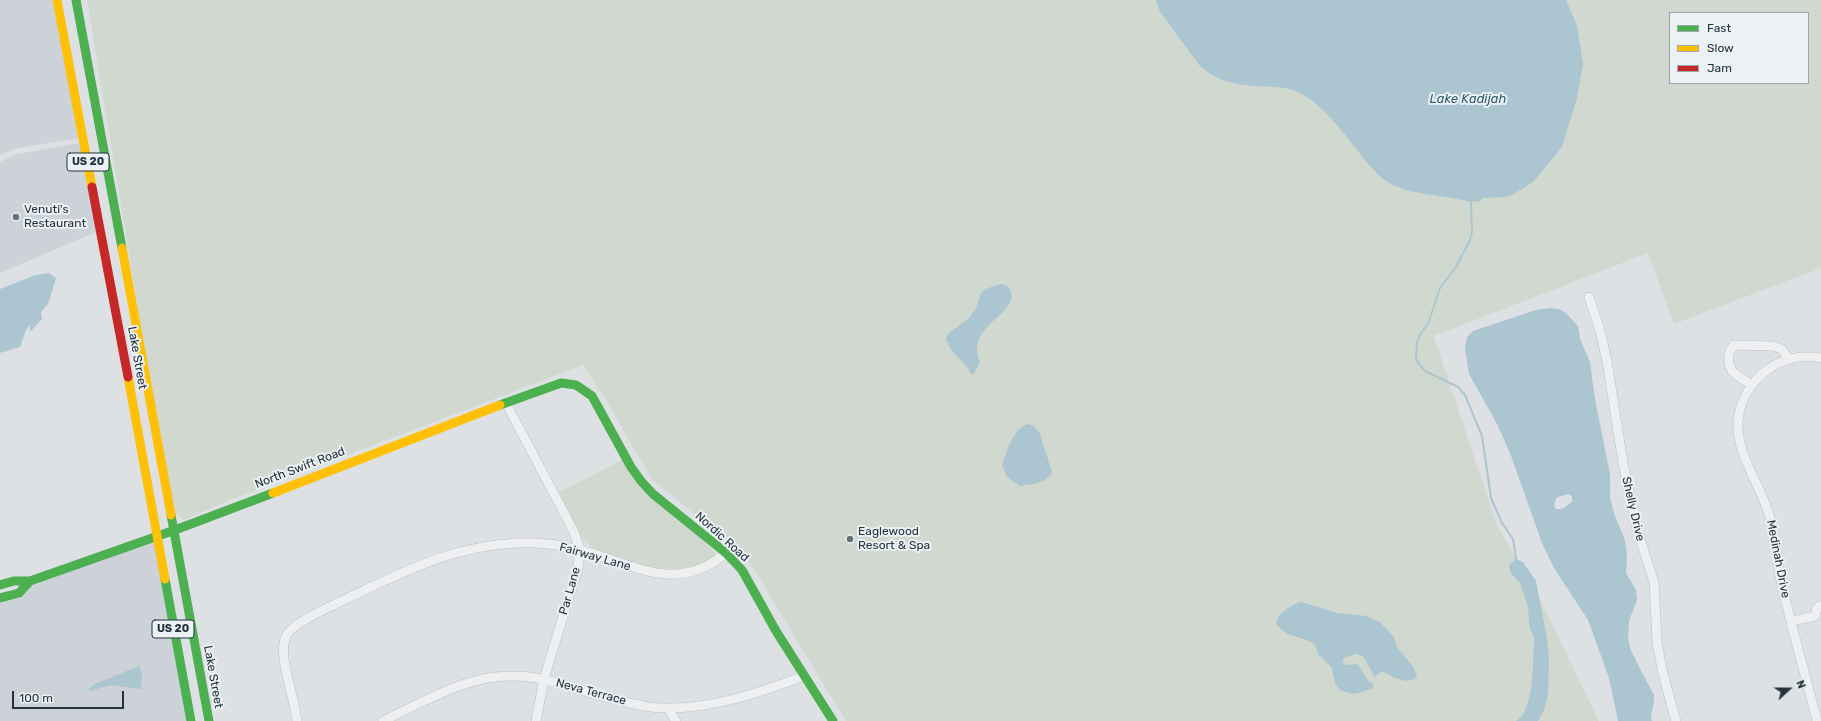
<!DOCTYPE html>
<style>
body{margin:0}
#map{position:relative;width:1821px;height:721px;overflow:hidden;background:#dee1e4;font-family:Rubik,sans-serif}
canvas{display:block}
.legend{position:absolute;left:1669px;top:12px;width:140px;height:72px;box-sizing:border-box;background:#ebf1f4;border:1px solid #9ca5aa;margin:0;padding:5px 7px;list-style:none;font-size:12px;color:#25333c}
.legend li{display:flex;align-items:center;gap:8px;height:20px}
.legend b{width:20px;border:1px solid #9ca5aa}
.north{position:absolute;left:1769px;top:669px;width:40px;height:40px;-webkit-text-stroke:3px #ebf1f4;paint-order:stroke;rotate:69deg;font-size:11px;font-weight:700;line-height:16px;text-align:center;color:#25333c}
.north::after{content:'';display:block;margin:auto;width:14px;height:18px;background:#25333c;clip-path:polygon(50% 0,100% 100%,50% 72%,0 100%)}
.scale{position:absolute;left:12px;top:691px;width:112px;height:18px;box-sizing:border-box;border:2px solid #25333c;border-top:0;padding-left:5px;font-size:12px;line-height:14px;white-space:nowrap;color:#25333c;-webkit-text-stroke:3px #ebf1f4;paint-order:stroke}
</style>
<div id="map">
<canvas width="1821" height="721"></canvas>
<ul class="legend">
<li><b style="height:5px;background:#4caf50"></b>Fast</li>
<li><b style="height:5px;background:#ffc107"></b>Slow</li>
<li><b style="height:5px;background:#c62828"></b>Jam</li>
</ul>
<div class="north">N</div>
<div class="scale">100 m</div>
</div>
<script>
const context = document.querySelector('canvas').getContext('2d');
context.lineJoin = 'round';
function fillPath(path, color) { context.fillStyle = color; context.fill(path, 'evenodd'); }
function trace(path, color, width, dash) { context.strokeStyle = color; context.lineWidth = width; context.lineCap = dash ? 'butt' : 'round'; context.setLineDash(dash || []); context.stroke(path); }
function drawText(font, color, halo, rows, align = 'center') {
  context.font = font + ' Rubik,sans-serif'; context.lineWidth = 4; context.setLineDash([]); context.textBaseline = 'middle'; context.strokeStyle = halo; context.fillStyle = color; for (const [text, x, y, turn = 0] of rows) {
    context.save(); context.translate(x, y); context.rotate((+turn || 0) * Math.PI / 180); context.textAlign = isNaN(turn) ? turn : align; if (halo) context.strokeText(text, 0, 0); context.fillText(text, 0, 0); context.restore();
  }
}
fillPath(new Path2D(`
 M0 0H54L80 138 18 148 0 155Z
 M80 143 98 231 0 273V162L17 154Z
 M154 540 188 721H0V595Z`), '#ccd2d7');
fillPath(new Path2D(`
 M87 0H1821V268L1674 324 1648 253 1434 336 1496 523 1520 565 1531 581 1599 721H846L746 556 651 478 609 405 583 365 230 500 184 520 171 509ZM1670 13H1808V83H1670Z
 M622 460 714 551 715 555 713 560C705 562 697 566 689 568 666 573 604 559 587 543 575 532 566 507 559 492Z`), '#d1d8cf');
fillPath(new Path2D(`
 M1156 0H1566L1577 26 1583 64 1577 98 1562 147 1533 182 1512 195 1505 197 1483 198 1481 201C1465 203 1459 198 1445 197 1428 194 1411 193 1395 186 1379 179 1368 164 1358 151 1342 131 1323 105 1300 93 1287 86 1270 87 1256 86 1234 85 1216 80 1200 66L1164 17 1159 10Z
 M49 273 56 278 48 304 41 312 42 319 30 332V325L26 330 20 347 0 353V289L36 275Z
 M1001 284 1006 285 1010 289 1012 299C1000 323 968 329 980 362L973 375 970 373 968 368 951 350 946 339 948 334 969 318 976 308 981 293 985 289Z
 M1550 308 1559 309 1566 313 1578 326 1580 339 1590 362 1595 399 1610 474V498L1615 516 1625 540 1627 555 1626 573 1636 590 1637 600 1629 621 1628 637 1630 648 1639 667 1654 695V702L1651 717 1652 721H1618L1609 678 1588 620 1554 568 1542 543 1510 453 1497 424 1469 374 1465 348 1467 337 1473 331 1536 310ZM1568 494 1572 496V502L1562 509H1556L1554 505 1556 498Z
 M1029 424 1034 426 1040 434 1052 472C1046 484 1032 484 1020 486L1007 477 1002 465C1007 451 1014 426 1029 424Z
 M1516 559 1523 562 1536 581 1547 638 1549 657 1548 695 1544 710 1538 721H1516C1535 710 1532 663 1534 643V636L1530 629 1528 608 1525 597 1520 583 1511 573 1509 568 1510 564Z
 M1301 602 1338 613 1366 616 1380 622 1394 637 1397 647 1414 668 1417 676C1407 687 1392 676 1382 671L1376 676H1374L1363 656 1356 654 1344 658 1342 662 1346 665 1358 664 1368 681 1373 683V688L1359 693 1352 694 1340 690 1335 683 1332 668 1318 654 1315 645C1301 634 1287 640 1276 623 1278 612 1292 605 1301 602Z
 M139 666 142 673 141 689 111 685 90 691 88 689 95 684Z`), '#abc6d0');
trace(new Path2D(`
 M1471 202 1472 232 1470 240 1456 267 1440 288 1428 324 1421 333 1417 342 1416 360 1425 371 1458 387 1465 395 1482 436 1491 498 1502 523 1513 539 1516 559`), '#abc6d0', 2);
const street = new Path2D(`
 M1589 297 1600 330 1607 361 1623 463 1637 529 1654 582 1657 642 1663 674 1676 721
 M1752 385C1746 381 1738 377 1733 372 1727 364 1727 352 1734 345L1773 346 1782 349 1788 359
 M506 403 574 532 580 550 578 567 544 679 536 721
 M1815 616 1817 608 1821 605
 M1792 621 1815 616
 M668 708 676 721
 M297 721C295 697 277 656 286 636 294 621 335 605 350 597 408 570 453 546 518 543 539 542 561 545 581 550 633 564 677 595 726 553
 M383 721C424 702 466 675 513 676 548 676 579 691 613 699 630 703 651 709 669 708 716 708 761 692 804 676
 M1817 721C1806 677 1793 633 1783 589 1777 566 1777 541 1770 518 1762 486 1736 456 1738 421 1742 380 1780 350 1821 358`);
trace(street, '#bcbfc2', 10);
trace(street, '#edeff1', 9);
trace(new Path2D(`
 M76 0 122 248
 M500 405 561 383 576 385 592 396 631 467 641 481 653 494 726 553 742 570 776 631 833 721
 M171 515 209 721
 M165 579 191 721
 M0 585 14 581H30L175 530 273 493
 M0 598 19 593 30 581`), '#4caf50', 9);
trace(new Path2D(`
 M57 0 92 187
 M122 248 171 515
 M128 377 165 579
 M273 493 500 405`), '#ffc107', 9);
trace(new Path2D(`
 M92 187 128 377`), '#c62828', 9);
for (const [x, y, r, color] of [
 [16,217,4,"#667077"],
 [850,539,4,"#667077"]
]) { const dot = new Path2D(); dot.arc(x, y, r, 0, 2 * Math.PI); context.fillStyle = color; context.fill(dot); trace(dot, '#ebf1f4', 1.5); }
for (const [x, y, w] of [
 [88,162,42],
 [173,629,42]
]) { const box = new Path2D(); box.roundRect(x - w / 2, y - 9, w, 18, 3); context.fillStyle = '#ebf1f4'; context.fill(box); trace(box, '#25333c', 1); }
drawText('bold 11px', '#25333c', null, [
 ["US 20",88,162],
 ["US 20",173,629]
]);
drawText('12px', '#25333c', '#ebf1f4', [
 ["Venuti's",24,210],
 ["Restaurant",24,224],
 ["Eaglewood",858,532],
 ["Resort & Spa",858,546]
], 'left');
drawText('12px', '#25333c', '#ebf1f4', [
 ["Lake Street",137,358,80],
 ["North Swift Road",300,468,-21],
 ["Shelly Drive",1633,509,77],
 ["Nordic Road",722,537,42],
 ["Fairway Lane",595,557,16],
 ["Medinah Drive",1778,559,79],
 ["Par Lane",570,591,-74],
 ["Lake Street",213,677,80],
 ["Neva Terrace",591,692,15]
]);
drawText('italic 13px', '#2f5d71', '#ebf1f4', [
 ["Lake Kadijah",1468,99]
]);
</script>
